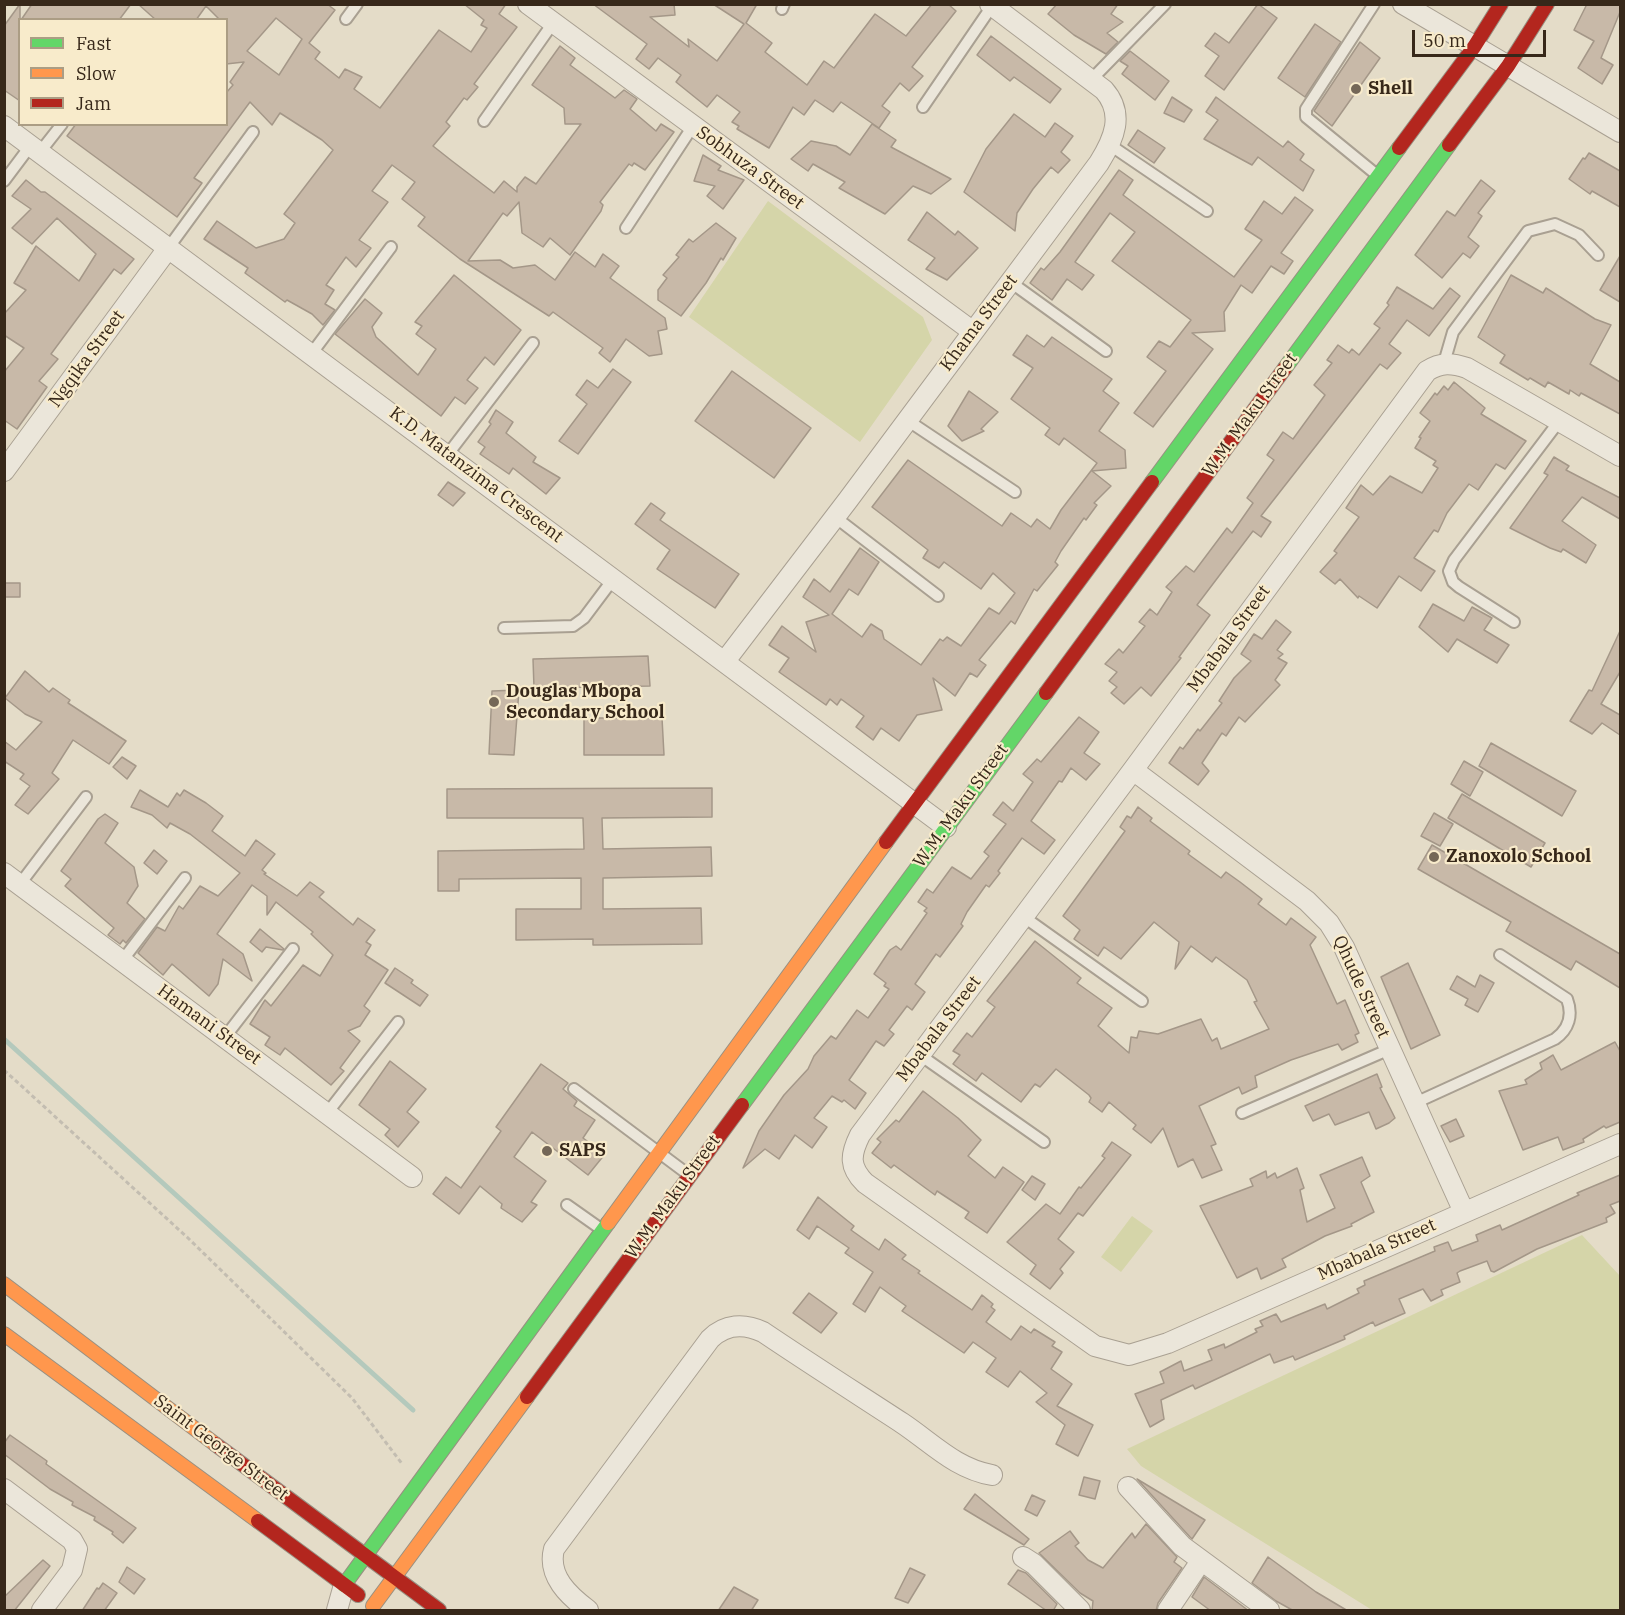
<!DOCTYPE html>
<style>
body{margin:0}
#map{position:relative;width:1625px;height:1615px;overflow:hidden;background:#e4dcc8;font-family:"IBM Plex Serif",serif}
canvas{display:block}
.frame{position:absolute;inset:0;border:6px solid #37281a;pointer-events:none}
.legend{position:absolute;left:18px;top:18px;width:210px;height:108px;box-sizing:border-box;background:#f8ebcb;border:2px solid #ab9d84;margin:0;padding:8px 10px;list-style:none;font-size:18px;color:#37281a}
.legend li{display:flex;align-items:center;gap:12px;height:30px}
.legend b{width:30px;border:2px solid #ab9d84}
.scale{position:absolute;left:1412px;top:30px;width:134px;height:27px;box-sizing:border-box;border:3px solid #37281a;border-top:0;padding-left:8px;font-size:18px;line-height:21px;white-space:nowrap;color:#37281a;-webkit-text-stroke:4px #f8ebcb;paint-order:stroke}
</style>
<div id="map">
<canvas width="1625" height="1615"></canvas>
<div class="frame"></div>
<ul class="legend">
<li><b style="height:8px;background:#63d668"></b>Fast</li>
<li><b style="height:8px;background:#ff974d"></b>Slow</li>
<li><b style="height:8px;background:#b3261e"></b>Jam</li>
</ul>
<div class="scale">50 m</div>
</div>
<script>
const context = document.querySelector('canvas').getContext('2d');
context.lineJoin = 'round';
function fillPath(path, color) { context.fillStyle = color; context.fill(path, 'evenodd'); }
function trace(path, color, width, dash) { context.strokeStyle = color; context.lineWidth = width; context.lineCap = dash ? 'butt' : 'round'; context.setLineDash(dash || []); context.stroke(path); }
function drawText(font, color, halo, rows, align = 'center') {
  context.font = font + ' "IBM Plex Serif",serif'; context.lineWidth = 4.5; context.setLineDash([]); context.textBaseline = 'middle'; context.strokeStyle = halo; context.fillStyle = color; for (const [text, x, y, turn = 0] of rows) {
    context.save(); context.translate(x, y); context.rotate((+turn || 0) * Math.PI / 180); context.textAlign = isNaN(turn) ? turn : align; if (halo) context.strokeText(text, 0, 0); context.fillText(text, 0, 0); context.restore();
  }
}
fillPath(new Path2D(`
 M768 201 923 317 932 340 860 442 689 317Z
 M1132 1216 1153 1231 1121 1272 1101 1257Z
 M1582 1235 1620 1276V1610H1372L1141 1466 1127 1449Z`), '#d5d5a9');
trace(new Path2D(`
 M4 1039 413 1410`), '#b4c9bc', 5);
const building = new Path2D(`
 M20 4V101L4 90V26Z
 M32 4H131L119 20H21Z
 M138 4H327L335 10 309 43 320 52 315 59 339 78 345 69 362 77 354 89 380 108 439 30 471 52 487 28 481 25 484 20 464 4H506L499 14 517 27 474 84 478 87 467 100 464 98 446 122 450 126 433 146 452 161 494 193 504 181 517 192V187L525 177 536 184 581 124H565L564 108 532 85 560 46 575 58 570 65 615 98 624 90 637 99 630 109 656 131 661 124 674 132 645 170 634 163 632 166 629 164 600 202 603 205 601 211 570 255 550 238 543 247 522 233 519 202 507 216 503 213 468 261 500 260 513 268 535 265 555 280 575 252 595 267 603 254 619 266 610 278 665 318 667 329 658 331 662 354 649 356 626 339 610 362 599 353 603 348 553 312 549 316 460 259 418 226 425 217 402 199 415 182 392 165 372 191 388 202 359 240 371 248 356 267 346 257 326 285 334 290 325 304 335 310 323 325 312 314 287 300 285 302 245 273 248 268 204 239 217 221 256 248 284 239 295 223 284 214 333 150 322 140 280 113 272 125 250 102 194 178 202 183 177 217 67 136 76 124H226V93L233 85 230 82 244 62 226 64V20H220L206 6 196 20H156ZM276 18 302 39 279 75 247 51Z
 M593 4H674L675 15 650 17 689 47 688 39 717 61 744 24 713 4H757L746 23 772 43 765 52 807 85 824 61 834 68 875 14 906 36 932 4H948L956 11 912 67 923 76 909 91 900 83 882 106 890 112 879 128 841 102 833 112 815 100 804 115 793 107 769 148 737 129 739 126 732 122 740 112 717 95 707 107 676 82 681 75 658 58 649 69 636 59 647 44Z
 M1057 4H1118L1111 14 1123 22 1107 33 1118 42 1106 54 1074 35 1048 14Z
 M1258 4 1277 18 1224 90 1205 76 1219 56 1205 46 1215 33 1229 43Z
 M1587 4H1620V12L1601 58 1613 65 1602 84 1578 68 1594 41 1574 30Z
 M1315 24 1341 42 1305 97 1278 78Z
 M991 36 1061 89 1050 103 1014 77 1010 81 977 55Z
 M1360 42 1380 58 1332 126 1314 111Z
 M1130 51 1169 81 1155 100 1122 74 1128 66 1120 61Z
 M1172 97 1192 110 1184 122 1164 113Z
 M1216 97 1283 147 1288 141 1304 154 1300 160 1314 170 1303 191 1258 157 1252 165 1204 139 1218 120 1206 112Z
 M1014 114 1045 137 1055 123 1073 136 1061 152 1070 160 1058 173 1051 167 1033 189 1017 213 1015 231 964 192 986 149Z
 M872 124 896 140 891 147 951 179 931 194 913 186 885 214 839 188 845 182 813 164 808 171 791 159 811 141 836 146 850 155Z
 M1138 130 1165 148 1154 163 1128 145Z
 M1589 153 1620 171V207L1592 191 1590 194 1569 179 1583 158 1585 159Z
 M703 155 721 166 718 170 744 180 723 209 707 196 715 186 694 181Z
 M1119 170 1133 180 1123 195 1234 277 1262 240 1245 229 1264 201 1282 214 1295 197 1313 210 1281 253 1293 261 1284 274 1271 266 1252 293 1241 285 1224 312 1225 331 1192 333 1213 349 1153 427 1134 413 1166 371 1147 357 1159 341 1170 347 1191 320 1112 261 1135 232 1110 213 1075 262 1094 275 1082 290 1067 279 1052 300 1030 283 1041 268 1044 270 1060 252Z
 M26 180 41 192H45L134 259 121 274 114 269 51 354 58 359 39 381 47 387 17 429 4 420V372L24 348 4 335V314L26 290 14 283 36 246 79 281 96 254 57 218 32 244 12 228 31 209 12 196Z
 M1481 180 1495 191 1478 213 1482 216 1468 237 1479 246 1470 258 1463 253 1442 278 1415 255 1447 211 1455 216Z
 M927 212 955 235 958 231 978 248 947 280 926 269 935 258 908 240Z
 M716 223 736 238 723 260 721 258 706 283 681 316 658 300V290L667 278 663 275 679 257 676 255 689 239 693 242Z
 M1620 256V302L1600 290Z
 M454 275 521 330 494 365 485 357 467 380 478 388 465 404 455 397 441 416 335 334 365 299 382 313 372 327 376 337 418 375 436 349 416 334 422 326 415 322Z
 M1511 275 1543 293 1546 288 1595 319 1611 325 1590 364 1620 382V414L1581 393 1579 396 1570 390 1569 394 1548 382 1545 387 1530 378 1528 380 1500 363 1505 355 1478 337Z
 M1397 287 1433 309 1450 288 1460 296 1429 336 1407 320 1389 344 1401 353 1387 369 1380 364 1261 516 1271 522 1261 537 1253 531 1197 605 1210 615 1179 657 1181 658 1151 696 1141 687 1124 704 1111 693 1117 687 1109 681 1117 672 1105 664 1119 649 1123 653 1145 626 1139 622 1150 609 1157 615 1172 592 1166 587 1186 566 1194 572 1227 528 1232 533 1253 503 1247 498 1274 460 1267 455 1283 432 1293 439 1325 395 1314 385 1332 363 1327 360 1338 345 1349 353 1352 349 1359 355 1380 328 1374 324 1389 305 1387 303Z
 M1027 335 1044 347 1052 337 1112 379 1103 391 1119 403 1099 431 1125 450 1126 468 1092 471 1111 486 1094 503 1097 505 1086 520 1084 518 1061 551 1055 562 1058 565 1037 591 1034 589 1015 624 1011 621 979 660 986 665 977 677 970 673 955 696 933 678 942 710 917 715 899 741 881 728 873 740 856 727 864 716 841 699 837 705 830 699 826 705 779 672 789 658 769 645 782 626 816 652 806 622 829 615 803 597 814 579 830 592 860 548 879 562 858 595 849 589 832 614 862 637 871 624 882 631 884 639 921 665 940 639 943 641 947 637 961 646 989 608 999 614 1015 593 993 573 981 589 944 562 939 568 923 558 928 550 872 507 908 460 1002 526 1011 513 1031 527 1037 519 1050 529 1061 510 1097 463 1064 438 1059 445 1045 435 1050 428 1011 399 1033 368 1013 355Z
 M613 369 631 382 578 454 559 441 587 404 576 395 587 380 598 388Z
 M732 371 811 428 774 478 695 421Z
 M1454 382 1485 408 1481 414 1526 441 1505 469 1496 464 1478 490 1469 484 1447 513 1438 532 1434 530 1414 558 1435 571 1421 591 1399 576 1377 608 1359 596 1358 598 1340 579 1335 584 1320 572 1337 553 1334 551 1359 517 1346 508 1361 485 1373 495 1390 476 1422 493 1438 468 1433 465 1436 461 1415 448 1421 438 1419 437 1430 421 1420 413 1435 393 1437 395 1444 386 1448 390Z
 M969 391 998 412 981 429 984 431 962 441 948 426Z
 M496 410 513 422 506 433 536 457 533 462 560 478 546 494 513 468 509 474 480 454 485 447 478 442 491 424 489 422Z
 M1554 457 1569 466 1566 470 1620 498V519L1582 497 1562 521 1596 545 1586 563 1563 549 1561 552 1550 548 1510 528 1548 475 1544 473Z
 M448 482 465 493 453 506 438 495Z
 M651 503 665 513 660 520 739 574 715 608 657 569 670 550 635 524Z
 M4 583H20V597H4Z
 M1433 604 1464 621 1472 607 1492 618 1484 630 1509 645 1497 663 1457 639 1448 652 1419 627Z
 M1276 620 1291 632 1277 650 1283 654 1278 658 1287 663 1275 680 1280 685 1245 722 1239 717 1226 736 1222 733 1202 763 1209 771 1198 785 1169 763 1180 747 1183 749 1198 729 1200 731 1222 703 1219 701 1234 678 1251 661 1241 654 1254 634 1262 639Z
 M1620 631V672L1601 704 1620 715V735L1602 723 1592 734 1570 721 1589 690 1592 691Z
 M648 656 650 686 534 688 533 659Z
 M25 671 49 692 53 688 70 700 68 703 126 741 109 764 73 740 52 773 59 779 28 814 15 805 30 786 20 779 24 774 4 761V741L16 750 42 722 25 714 5 698Z
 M519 690 514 755 489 754 492 691Z
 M1079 717 1099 732 1084 753 1100 764 1086 780 1071 768 1062 782 1059 781 1031 821 1055 840 1044 854 1022 838 998 871 1000 873 989 887 986 885 967 912 961 924 963 926 940 957 936 954 915 984 925 992 912 1010 907 1006 889 1030 894 1034 884 1046 876 1041 849 1080 866 1093 855 1109 844 1100 842 1102 832 1096 814 1118 827 1127 812 1148 795 1135 779 1159 765 1149 743 1168 759 1131 784 1095 808 1069 814 1056 831 1036 836 1039 857 1010 868 1018 889 989 884 986 886 983 874 974 890 950 896 946 901 950 927 913 924 911 927 908 918 902 927 889 933 893 952 867 971 879 989 856 984 852 1006 824 993 815 1003 802 1013 811 1033 782 1023 774 1037 759 1041 762Z
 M584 718H662L664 755H584Z
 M1491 743 1576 791 1562 816 1479 766Z
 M122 757 136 766 127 779 113 767Z
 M1464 761 1483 772 1470 796 1451 784Z
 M712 788V817L602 818 603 849 711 847 712 876 603 878V909L701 908 702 944 593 945V939L516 940V909H581V878L459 879V891H438V851L584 849 583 818H447V789Z
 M140 790 168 807 177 793 180 796 184 790 206 803 223 816 212 831 245 856 256 840 275 854 262 870 266 873 264 874 297 896 310 882 324 892 319 897 353 925 358 918 375 930 366 942 371 945 365 955 388 970 364 1006 370 1011 360 1026 348 1031 360 1041 340 1068 344 1071 331 1085 285 1048 280 1055 265 1045 270 1037 250 1024 265 1000 271 1006 303 965 320 976 333 955 311 934 313 932 276 902 267 915V896L252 885 217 934 243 954 252 981 223 959 218 984 209 996 172 964 163 975 138 953 157 927 165 931 179 906 183 909 200 886 218 896 240 873 190 834 170 823 167 828 152 815 131 807Z
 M1462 794 1545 843 1531 867 1448 818Z
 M1138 807 1152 818 1150 821 1190 851 1188 854 1221 878 1226 872 1240 882 1262 899 1258 904 1286 925 1291 918 1316 937 1310 945 1337 1004 1345 1000 1359 1033 1355 1035 1358 1042 1342 1050 1338 1044 1291 1060 1255 1076 1257 1087 1242 1094 1239 1087 1199 1106 1216 1144 1211 1146 1222 1170 1202 1178 1193 1159 1178 1167 1163 1128 1151 1143 1133 1129 1136 1125 1109 1102 1102 1112 1089 1102 1091 1098 1089 1095 1056 1069 1040 1087 1035 1084 1021 1102 982 1073 976 1081 953 1064 960 1055 953 1051 967 1033 972 1037 995 1007 987 1001 1035 941 1081 978 1077 983 1112 1008 1098 1026 1129 1053 1131 1037 1137 1038 1139 1031 1158 1034 1201 1019 1212 1041 1217 1038 1221 1049 1269 1029 1254 1002 1257 1001 1247 980 1216 957 1212 962 1191 946 1175 969 1179 942 1154 922 1121 959 1104 947 1098 956 1074 939 1080 930 1063 916 1125 831 1120 827 1127 816 1131 818Z
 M1434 813 1453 824 1440 846 1421 836Z
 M105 814 118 823 105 843 134 867 138 886 127 903 145 919 126 943 123 940 120 944 108 935 114 928 65 886 71 879 61 871 98 819Z
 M1432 845 1620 954V988L1576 961 1571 970 1506 931 1511 922 1418 869Z
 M154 850 167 861 157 874 144 863Z
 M260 929 284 949 283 950 266 947 262 952 250 942Z
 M1408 963 1440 1035 1411 1049 1381 977Z
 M395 968 413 980 411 983 428 995 420 1006 385 983Z
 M1480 975 1494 983 1478 1012 1465 1005 1468 999 1450 989 1457 976 1475 987Z
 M1615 1042 1620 1051V1122L1606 1128 1604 1126 1583 1139 1584 1142 1563 1150 1558 1137 1523 1150 1499 1091 1527 1084 1525 1080 1542 1069 1540 1063 1553 1055 1561 1070Z
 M390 1061 426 1089 407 1112 419 1122 398 1147 385 1135 390 1129 359 1105Z
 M541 1064 568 1083 563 1089 577 1101 574 1106 595 1120 583 1138 605 1154 588 1175 532 1132 514 1157 546 1181 531 1202 537 1205 522 1222 501 1208 502 1204 480 1186 459 1214 433 1194 446 1177 461 1188 501 1131 496 1127Z
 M1377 1074 1382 1087 1380 1088 1395 1118 1389 1123 1376 1129 1369 1112 1335 1125 1329 1114 1313 1121 1305 1106Z
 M923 1091 958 1118 981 1140 968 1156 995 1178 1003 1167 1024 1182 987 1233 965 1218 969 1212 937 1191 935 1195 894 1165 891 1168 872 1153 881 1142 877 1139 896 1120 899 1122Z
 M1456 1119 1464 1136 1450 1142 1441 1126Z
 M1112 1142 1131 1155 1083 1216 1078 1213 1058 1239 1074 1252 1060 1269 1063 1273 1050 1289 1030 1274 1036 1265 1007 1242 1046 1204 1060 1214 1079 1187 1081 1188 1105 1158 1102 1156Z
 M1362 1157 1370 1176 1361 1182 1374 1212 1351 1224 1352 1226 1325 1236 1282 1259 1286 1267 1261 1279 1257 1268 1237 1278 1200 1206 1253 1186 1250 1179 1266 1171 1267 1178 1275 1173 1277 1178 1297 1168 1304 1188 1300 1190 1307 1222 1335 1208 1320 1175Z
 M1620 1175V1201L1610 1205 1615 1213 1606 1218 1607 1222 1537 1249 1494 1272 1491 1271 1487 1261 1460 1271 1457 1273 1460 1282 1441 1290 1443 1295 1431 1301 1423 1289 1399 1299 1405 1313 1375 1326 1373 1322 1344 1336 1345 1339 1295 1360 1293 1356 1274 1363 1270 1354 1195 1389 1193 1385 1161 1400 1164 1419 1150 1427 1135 1394 1164 1383 1160 1372 1181 1361 1184 1371 1212 1360 1208 1350 1224 1344 1225 1348 1257 1332 1255 1329 1263 1326 1260 1321 1276 1314 1281 1322 1325 1304 1327 1309 1359 1293 1357 1289 1365 1285 1364 1281 1435 1251 1434 1247 1448 1242 1452 1251 1478 1241 1476 1235 1500 1225 1502 1230 1579 1195 1577 1193Z
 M1032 1176 1045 1184 1035 1200 1022 1190Z
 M818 1197 854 1226 851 1230 879 1250 885 1239 906 1255 902 1259 920 1271 918 1273 972 1310 982 1295 993 1304 991 1307 995 1310 986 1322 1011 1340 1021 1326 1031 1333 1034 1329 1055 1342 1052 1346 1062 1352 1051 1369 1072 1384 1057 1406 1093 1425 1078 1456 1056 1444 1065 1425 1036 1402 1047 1393 1020 1371 1008 1387 986 1372 996 1358 973 1342 964 1353 902 1311 906 1306 880 1287 865 1312 853 1304 873 1272 845 1253 849 1248 817 1226 809 1239 797 1230Z
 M809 1293 837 1313 821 1333 793 1313Z
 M10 1435 47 1461 46 1464 136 1528 123 1543 112 1534 113 1532 94 1520 95 1517 72 1505 73 1502 50 1489 4 1454V1443Z
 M1084 1477 1100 1481 1095 1499 1079 1495Z
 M1137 1479 1205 1520 1192 1539 1190 1537Z
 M975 1494 1029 1539 1024 1545 964 1509Z
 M1032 1495 1045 1501 1037 1516 1025 1510Z
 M1146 1524 1177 1557 1174 1562 1182 1568 1158 1603 1156 1611H1092L1093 1601 1080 1593 1039 1553 1070 1531 1079 1543 1075 1546 1088 1560 1103 1568 1132 1533 1135 1538Z
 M1268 1557 1316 1592 1348 1611H1294L1276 1601 1252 1583Z
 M43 1560 50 1566 14 1611H4V1597Z
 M127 1567 145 1579 134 1594 119 1582Z
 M910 1568 925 1575 908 1603 895 1598Z
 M1018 1570 1026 1573 1057 1604 1053 1611H1047L1008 1584Z
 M1204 1577 1249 1611H1211L1192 1597Z
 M103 1583 117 1593 104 1611H82L97 1588 99 1589Z
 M734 1587 758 1600 751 1611H718Z`);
fillPath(building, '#c8b9a8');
trace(building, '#a49788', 1.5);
const lane = new Path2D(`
 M1374 4 1306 109V117L1377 175
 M782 9 784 4
 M346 19 357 4
 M1091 80 1165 4
 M923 107 992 6
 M484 121 553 23
 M1110 145 1207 211
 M40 152 62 124
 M4 181 31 145
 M626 228 693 126
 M169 247 253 132
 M1009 281 1106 351
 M312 353 391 247
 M1444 363 1453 332 1528 231 1555 224 1579 235 1598 255
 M907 420 1015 492
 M448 454 533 343
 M835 517 938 596
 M1514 622 1459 587 1453 582 1449 571 1454 560 1560 420
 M504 628 573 626 584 618 614 578
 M20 884 86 797
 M1024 917 1142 1001
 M122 961 185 878
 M225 1037 293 949
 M920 1055 1044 1142
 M574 1089 689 1175
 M1415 1103 1555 1039C1569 1029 1573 1015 1567 999L1500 955
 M328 1112 398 1022
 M1242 1113 1390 1049
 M567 1205 601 1229`);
const street = new Path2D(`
 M528 4 972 331
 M1403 4 1620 132
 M4 126 946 827
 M1620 456 1467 368C1452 363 1441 362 1427 371L1133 770 860 1135C850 1155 849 1167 865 1183L1095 1346 1129 1355 1168 1343 1620 1144
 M4 471 169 247
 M725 661 848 500 1099 163C1114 139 1125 114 1104 90L990 4
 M1133 770 1307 901 1329 923 1344 947 1464 1212
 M4 873 412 1177
 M1128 1487 1182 1546 1269 1610
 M4 1489 72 1540 77 1549 72 1570 42 1610
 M1023 1557 1034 1564 1080 1610
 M337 1610 344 1585
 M588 1610C569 1596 547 1576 554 1549L710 1339C725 1324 744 1323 763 1332 809 1363 856 1393 902 1423 932 1443 956 1469 992 1475
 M1168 1610 1201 1561`);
const fast = new Path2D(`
 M1285 368 1449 145
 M1152 482 1399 148
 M742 1105 1046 693
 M344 1585 608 1223`);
const slow = new Path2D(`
 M608 1223 886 842
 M4 1284 215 1444
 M4 1334 258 1521
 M373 1606 527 1397`);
const jam = new Path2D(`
 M1449 145 1508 66 1547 4
 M1399 148 1474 47 1501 4
 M1046 693 1285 368
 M886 842 1152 482
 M527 1397 742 1105
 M215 1444 439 1610
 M258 1521 358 1595`);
trace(lane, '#a9a092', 14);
trace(street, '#a9a092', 22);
trace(fast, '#989082', 16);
trace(slow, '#989082', 16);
trace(jam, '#989082', 16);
trace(new Path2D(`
 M4 1070 188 1238 352 1398 403 1465`), '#c3bdb1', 3, [4.5, 3]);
trace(lane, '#ebe6da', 10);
trace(street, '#ebe6da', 20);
trace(fast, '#63d668', 14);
trace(slow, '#ff974d', 14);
trace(jam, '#b3261e', 14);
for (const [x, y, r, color] of [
 [1356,89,6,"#746757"],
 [494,702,6,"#746757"],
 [1434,857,6,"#746757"],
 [547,1151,6,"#746757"]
]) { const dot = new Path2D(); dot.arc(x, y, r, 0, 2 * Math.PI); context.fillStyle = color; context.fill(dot); trace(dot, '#f8ebcb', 2); }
drawText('bold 18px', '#37281a', '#f8ebcb', [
 ["Shell",1368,89],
 ["Douglas Mbopa",506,692],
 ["Secondary School",506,713],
 ["Zanoxolo School",1446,857],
 ["SAPS",559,1151]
], 'left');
drawText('18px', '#37281a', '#f8ebcb', [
 ["Sobhuza Street",750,168,36],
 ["Khama Street",979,323,-53],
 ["Ngqika Street",87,359,-54],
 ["W.M. Maku Street",1250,415,-54],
 ["K.D. Matanzima Crescent",476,475,37],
 ["Mbabala Street",1229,639,-54],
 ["W.M. Maku Street",961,806,-54],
 ["Qhude Street",1361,987,65],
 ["Hamani Street",209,1025,36],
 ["Mbabala Street",939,1029,-53],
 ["W.M. Maku Street",673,1197,-54],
 ["Mbabala Street",1377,1250,-24],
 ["Saint George Street",221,1448,37]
]);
</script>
